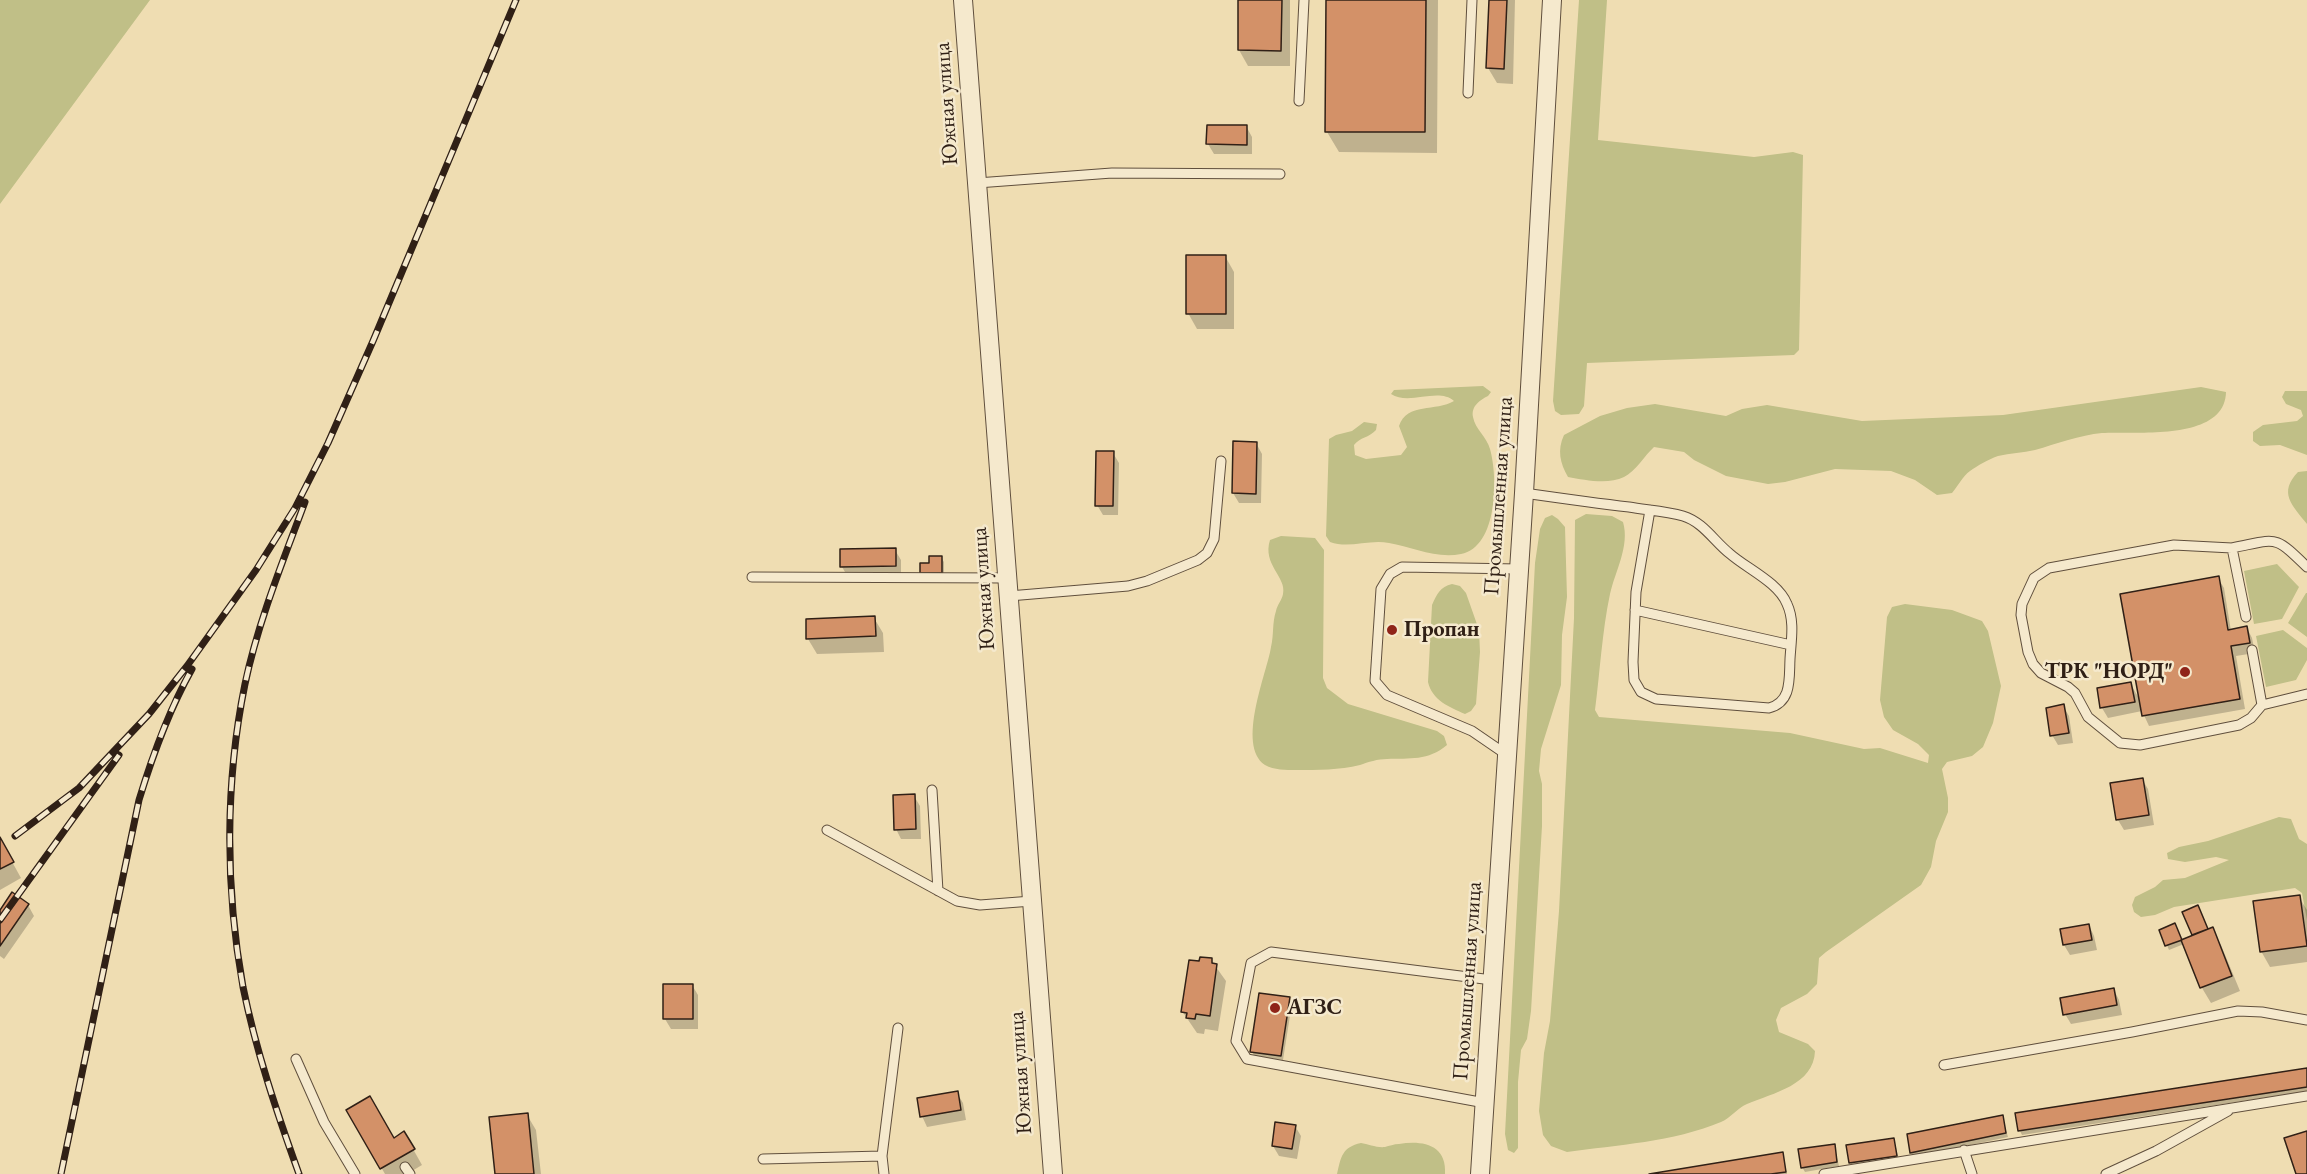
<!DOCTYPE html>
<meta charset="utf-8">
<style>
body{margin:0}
canvas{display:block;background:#efddb2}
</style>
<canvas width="2307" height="1174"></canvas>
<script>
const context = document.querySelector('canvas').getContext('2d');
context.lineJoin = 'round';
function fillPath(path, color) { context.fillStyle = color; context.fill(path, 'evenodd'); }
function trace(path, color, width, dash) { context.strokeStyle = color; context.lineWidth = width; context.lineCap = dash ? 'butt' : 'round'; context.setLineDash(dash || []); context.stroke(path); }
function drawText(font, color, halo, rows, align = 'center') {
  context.font = font + ' "EB Garamond",serif'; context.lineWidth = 5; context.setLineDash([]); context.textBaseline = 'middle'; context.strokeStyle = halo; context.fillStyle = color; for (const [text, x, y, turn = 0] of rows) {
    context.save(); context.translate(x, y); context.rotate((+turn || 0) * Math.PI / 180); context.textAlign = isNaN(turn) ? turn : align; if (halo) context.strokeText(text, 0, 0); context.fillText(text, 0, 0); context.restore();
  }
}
fillPath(new Path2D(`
 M0 0H150L0 204Z
 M1579 0H1607L1598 140 1754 157 1793 152 1803 155 1799 350 1794 355 1587 363 1584 406 1579 414 1561 415 1555 411 1553 401Z
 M1483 386 1491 392 1488 396C1480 400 1471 406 1473 417 1475 429 1487 437 1490 449 1498 477 1498 547 1461 554 1436 559 1412 547 1389 543 1369 539 1349 549 1330 542L1326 536 1329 439 1336 435 1352 431 1364 422 1377 424 1376 430C1369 438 1360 437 1354 445L1355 455 1366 459 1401 455 1407 447 1399 426C1407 402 1436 412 1454 401 1438 387 1409 406 1391 394L1394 390Z
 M2201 387 2226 392C2225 442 2135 431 2102 433 2080 435 2056 444 2035 450 2023 453 2010 453 1998 456 1989 459 1977 466 1970 471 1963 476 1958 486 1952 493L1937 495 1915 480 1891 471 1835 469 1785 482 1768 484 1726 476 1694 460 1684 452 1654 447C1645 455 1635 472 1624 477 1608 485 1585 480 1568 477 1560 463 1557 450 1564 435L1600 416 1627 408 1655 404 1726 416 1742 409 1767 405 1862 421 2003 415Z
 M2285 391H2307V455L2280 445 2260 446 2253 441V432L2263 425 2297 421 2303 416 2301 410 2286 404 2282 397Z
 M2307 471V524C2292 505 2278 493 2298 472Z
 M1586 514 1612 516 1623 522C1630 546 1615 571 1610 594 1602 632 1600 672 1595 710L1599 717 1790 733 1864 749 1880 748 1928 763 1929 755 1918 744 1893 730 1884 717 1880 700 1887 617 1892 607 1905 604 1952 610 1982 621 1988 631 2001 686 1993 723 1983 747 1972 756 1947 762 1942 769 1948 798V812L1936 841 1931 867 1921 885 1826 952 1819 958 1817 984 1807 994 1781 1008 1776 1020 1779 1032 1808 1044 1815 1051C1814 1085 1773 1093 1747 1104 1737 1108 1731 1118 1721 1122 1673 1142 1617 1145 1567 1152L1551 1146 1543 1135 1539 1111 1544 1053 1550 1021 1559 911 1574 618 1575 520Z
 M1552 515 1558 519 1565 527 1567 597 1562 635 1561 685 1541 749 1539 771 1542 784V826L1531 1011 1527 1039 1521 1050 1518 1082V1148L1514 1153 1508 1150 1505 1134 1535 563 1540 529 1545 518Z
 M1281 536 1315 538 1324 550 1323 678 1327 688 1348 704 1437 731 1444 736 1447 745C1428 761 1410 758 1387 759 1378 759 1368 762 1360 765 1339 770 1318 770 1296 770 1286 770 1274 770 1265 765 1236 745 1267 673 1271 647 1274 635 1272 623 1276 611 1277 605 1282 600 1283 594 1287 577 1262 565 1270 540Z
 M2277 564 2299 587 2282 619 2254 624 2244 571Z
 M1452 584 1460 586 1466 593 1479 630 1480 652 1476 704 1471 711 1465 714C1449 707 1432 700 1428 682L1432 605C1437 594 1440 587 1452 584Z
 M2306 593H2307V637L2288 623Z
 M2283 630 2307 648V660L2296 680 2266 687 2256 636Z
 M2279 817 2291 819 2299 839 2307 844V920L2302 893 2295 888 2174 907 2155 915 2141 917 2134 912 2132 905 2135 897 2155 887 2163 880 2185 878 2229 860 2216 857 2185 862 2168 859 2167 853 2179 847 2208 841Z
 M1361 1143C1368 1144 1377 1148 1385 1147 1389 1146 1394 1144 1399 1144 1423 1140 1447 1145 1445 1174H1337C1341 1157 1342 1147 1361 1143Z`), '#c0bf87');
fillPath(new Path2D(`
 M1240 0H1290V66H1248L1239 50Z
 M1328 0H1438L1437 153 1339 152 1327 132Z
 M1490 0H1515L1513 84 1497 83 1488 68Z
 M1246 126 1252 137V154H1214L1208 144Z
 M1225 256 1234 272V329H1197L1188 313Z
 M1256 443 1262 454 1261 503H1239L1233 493Z
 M1113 453 1119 463 1118 515H1103L1097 505Z
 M895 550 901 560V576L848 577 842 567Z
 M941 557 944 562V577H924L921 572Z
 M2218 578 2224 588 2231 631 2247 628 2252 638 2255 653 2236 656 2245 709 2149 726 2142 711 2108 718 2102 708 2130 683 2140 700Z
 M874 618 883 633 884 652 817 654 808 639Z
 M2063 706 2069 716 2073 743 2058 745 2052 735Z
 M2142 779 2148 789 2154 825 2124 830 2118 820Z
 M914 796 920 806 921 839H901L896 829Z
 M0 840 21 878 0 890Z
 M13 895 28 905 34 916 4 959 0 956V912Z
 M2299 897 2307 910V962L2270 967 2261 951Z
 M2198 907 2209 931 2212 929 2221 945 2240 991 2211 1003 2202 988 2184 944 2169 950 2160 930 2174 925 2182 942 2194 937 2184 913Z
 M2089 925 2094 936 2097 950 2070 955 2064 945 2062 930Z
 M1211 960 1226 981 1218 1031 1205 1029 1204 1034 1197 1033 1182 1011 1201 963Z
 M692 985 698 995V1029H671L665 1019Z
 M2114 990 2119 1000 2122 1015 2071 1024 2065 1014Z
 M1289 999 1292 1003 1283 1060 1254 1056 1252 1051Z
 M2307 1070V1091L2022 1135 2020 1131Z
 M957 1093 963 1103 966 1120 927 1127 922 1116Z
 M348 1111 393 1140 404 1133 422 1165 407 1174H385Z
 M527 1115 536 1130 541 1174H497Z
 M2002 1116 2008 1137 1914 1157 1911 1153 1908 1135Z
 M1295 1126 1301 1136 1297 1159 1279 1156 1273 1146Z
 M1894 1139 1899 1160 1853 1167 1850 1162Z
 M1834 1145 1839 1166 1805 1172 1802 1167Z
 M1782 1153 1787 1174H1658Z`), '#0003');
const building = new Path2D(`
 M1238 0H1282L1281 51 1238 50Z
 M1326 0H1426L1425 132H1325Z
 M1489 0H1507L1504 69 1486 68Z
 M1207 125H1247V145L1206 144Z
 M1186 255H1226V314H1186Z
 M1233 441 1257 442 1256 494 1232 493Z
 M1096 451H1114L1113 506H1095Z
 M896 548V566L840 567V549Z
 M929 556H942V573H920V563H929Z
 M2219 576 2228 630 2247 626 2250 643 2231 646 2240 699 2142 716 2120 594Z
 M875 616 876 636 806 639V619Z
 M2131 682 2135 702 2100 708 2097 688Z
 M2064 704 2069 733 2050 736 2046 708Z
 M2143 778 2149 815 2116 820 2110 783Z
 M915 794 916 829 894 830 893 795Z
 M0 837 14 862 0 869Z
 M12 892 29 904 0 946V910Z
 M2300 895 2307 946 2260 952 2253 901Z
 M2198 905 2208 929 2192 935 2182 912Z
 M2175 923 2182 940 2165 946 2159 930Z
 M2089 924 2092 940 2063 945 2060 929Z
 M2213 927 2232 976 2200 988 2181 940Z
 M1200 957 1212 958V963L1217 964 1210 1016 1196 1014 1195 1019 1186 1018 1187 1013 1181 1012 1189 960 1199 961Z
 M663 984H693V1019H663Z
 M2114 988 2117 1005 2063 1015 2060 998Z
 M1259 993 1290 997 1281 1056 1250 1052Z
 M2307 1068V1087L2018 1131 2015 1113Z
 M958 1091 961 1110 920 1117 917 1098Z
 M370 1096 394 1138 404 1131 415 1149 380 1169 346 1110Z
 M528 1113 534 1174H495L489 1117Z
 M2003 1115 2006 1133 1910 1153 1907 1134Z
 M1275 1122 1296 1125 1292 1149 1272 1146Z
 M2307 1131V1174H2296L2284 1138Z
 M1894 1138 1897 1156 1849 1163 1846 1145Z
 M1835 1144 1837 1162 1801 1168 1798 1149Z
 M1783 1152 1786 1172 1771 1174H1649Z`);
fillPath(building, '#d39168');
trace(building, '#302016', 1.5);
const lane = new Path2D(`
 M1468 93 1472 0
 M1299 101 1304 0
 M977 183 1112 173 1280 174
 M1524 493C1559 498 1594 503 1629 507 1646 510 1666 511 1683 516 1703 522 1714 541 1729 553 1747 569 1778 582 1787 604 1795 621 1791 641 1790 659 1789 679 1792 702 1769 708L1656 699 1641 692 1634 680 1633 662 1636 592 1650 510
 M2232 548 2174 545 2049 568 2034 578 2022 604 2021 615 2028 652 2033 664 2041 673 2068 687 2075 693 2088 717 2120 743 2140 745 2239 725 2251 718 2262 705
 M752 577 1007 578
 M1009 596 1128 586 1147 581 1198 560 1207 553 1214 539 1221 461
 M1635 610 1791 645
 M2246 617 2232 548C2278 539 2273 534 2307 567
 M2252 650 2262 705 2307 694
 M1507 755 1472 731 1387 695 1375 681 1381 589 1390 574 1402 567 1519 569
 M932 790 938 891
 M827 830 957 901 980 905 1032 901
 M296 1059 324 1122 355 1174
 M1944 1065 2132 1032 2238 1011 2262 1012 2307 1020
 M1485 1103 1247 1059 1236 1041 1251 963 1271 952 1492 980
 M1964 1150 1972 1174
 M763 1159 882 1156
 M405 1167 410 1174
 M884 1174 882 1156 898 1028
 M1824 1174 2307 1096
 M2106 1174 2156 1151 2228 1111`);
const street = new Path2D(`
 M963 0 1053 1174
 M1480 1174 1524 493 1552 0`);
trace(lane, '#604f3d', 11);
trace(street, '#604f3d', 20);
trace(lane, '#f5e9cd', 9);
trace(street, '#f5e9cd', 18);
const rail = new Path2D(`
 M15 836 79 788 149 714 187 666 256 570 295 508 328 443 373 341 516 0
 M0 920 119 755
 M61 1174 139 800C153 754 169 710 192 669
 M299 1174C277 1113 256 1051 243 987 225 887 225 782 245 684 258 622 283 561 305 502`);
trace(rail, '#302016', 7);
trace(rail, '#f5e9cd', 4.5, [14]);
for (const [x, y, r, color] of [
 [1392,630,6,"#8f2418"],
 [2185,672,6,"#8f2418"],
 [1275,1008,6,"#8f2418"]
]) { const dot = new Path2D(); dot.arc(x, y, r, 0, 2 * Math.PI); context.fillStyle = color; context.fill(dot); trace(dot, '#f5e9cd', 2); }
drawText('22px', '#302016', '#f5e9cd', [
 ["Южная улица",947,104,-94],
 ["Промышленная улица",1499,496,-86],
 ["Южная улица",984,589,-94],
 ["Промышленная улица",1468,981,-86],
 ["Южная улица",1021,1073,-94]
]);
drawText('bold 22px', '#302016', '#f5e9cd', [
 ["Пропан",1404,630],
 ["ТРК \"НОРД\"",2173,672,"right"],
 ["АГЗС",1287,1008]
], 'left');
</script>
